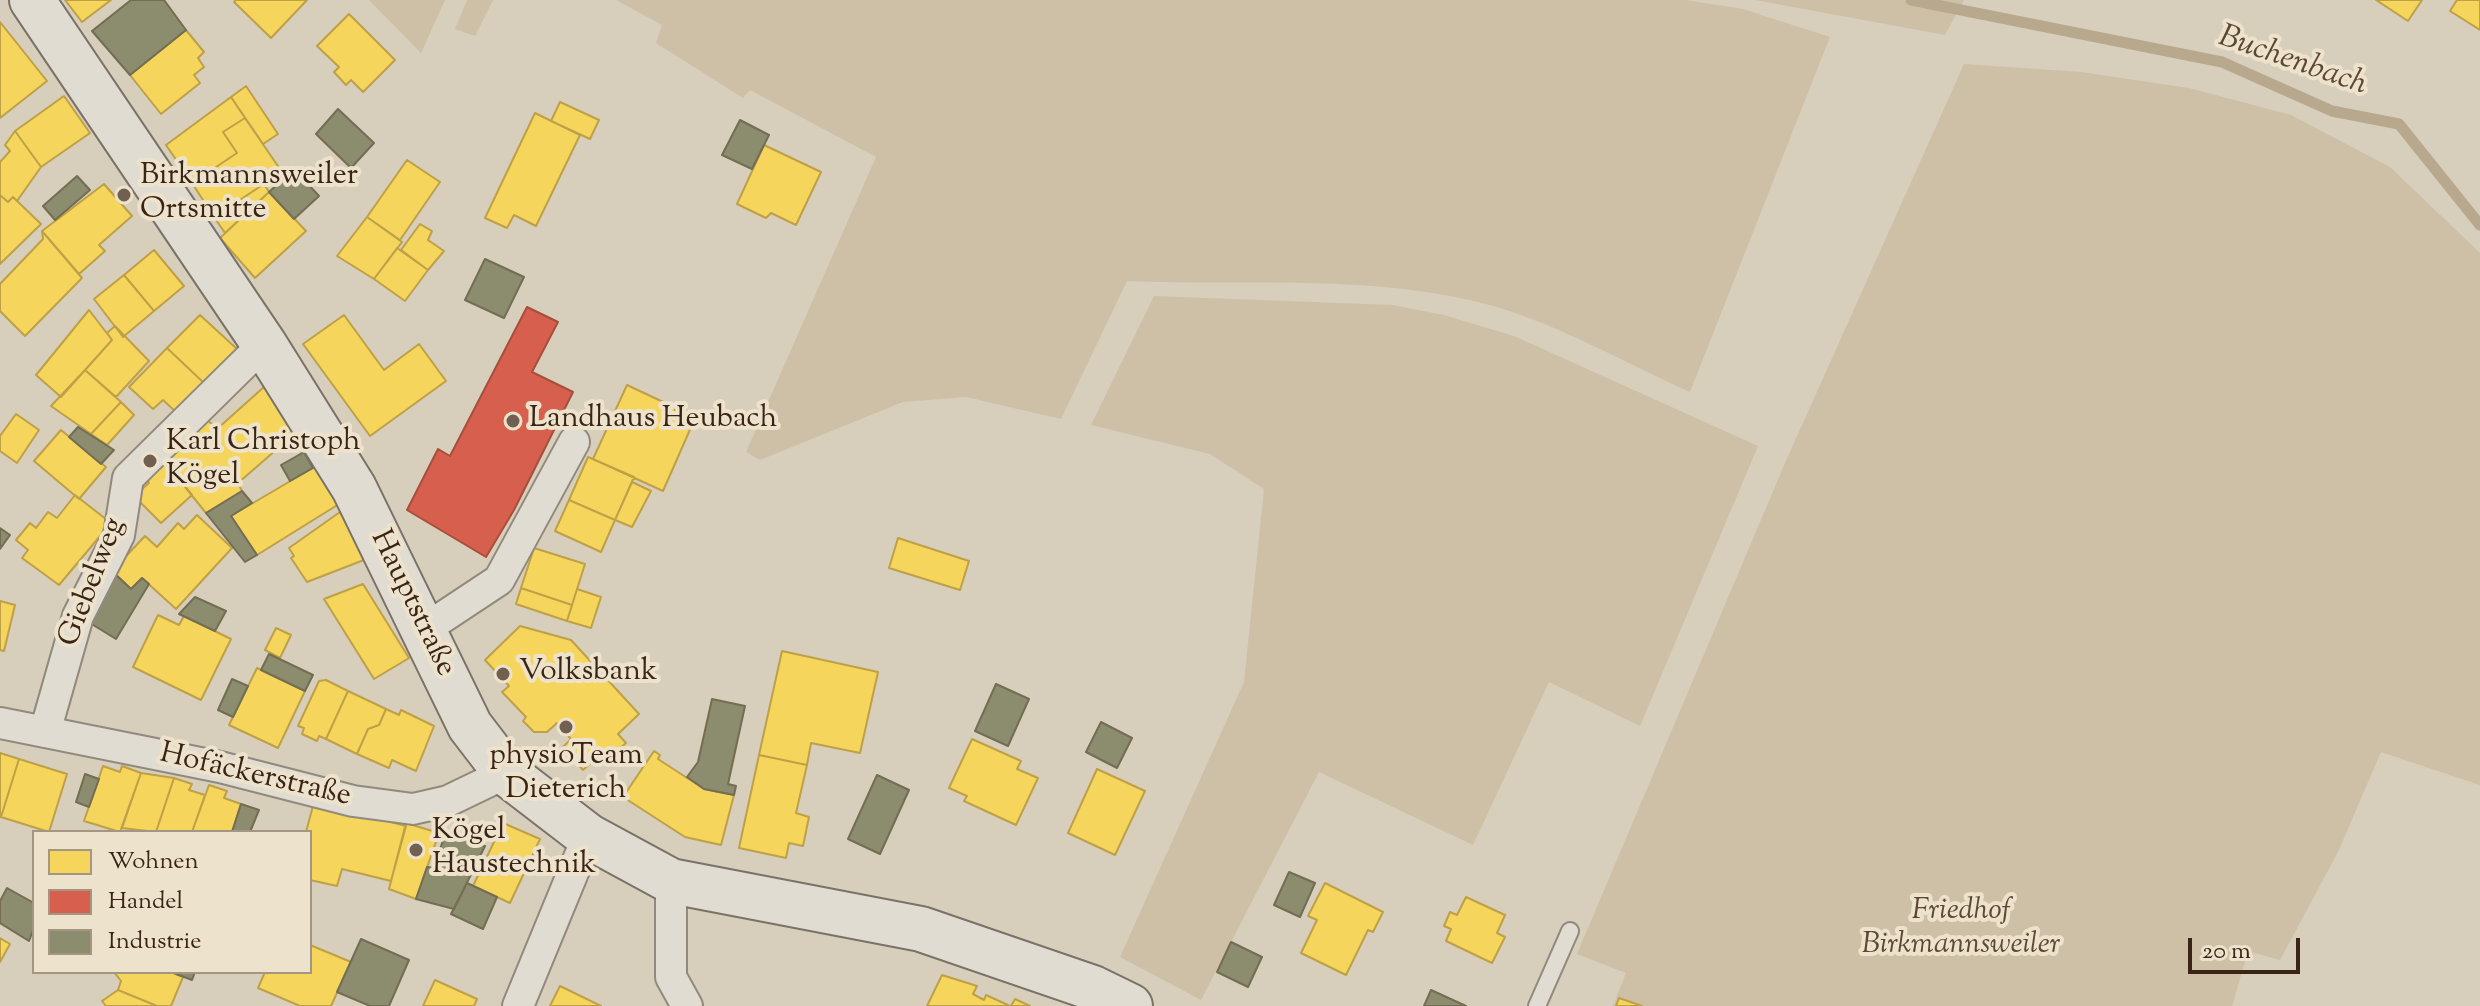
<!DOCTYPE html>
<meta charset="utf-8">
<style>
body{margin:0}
#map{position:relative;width:2480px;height:1006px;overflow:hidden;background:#d7cebb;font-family:"Sorts Mill Goudy",serif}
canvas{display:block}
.legend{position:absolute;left:32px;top:830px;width:280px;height:144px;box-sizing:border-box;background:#ede2cb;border:2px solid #a59683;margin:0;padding:10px 14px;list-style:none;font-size:24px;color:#3a2416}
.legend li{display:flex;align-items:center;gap:16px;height:40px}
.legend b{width:40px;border:2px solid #a59683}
.scale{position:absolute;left:2188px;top:938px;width:112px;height:36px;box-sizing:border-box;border:4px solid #3a2416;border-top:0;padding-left:10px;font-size:24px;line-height:28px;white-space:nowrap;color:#3a2416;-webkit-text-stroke:6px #ede2cb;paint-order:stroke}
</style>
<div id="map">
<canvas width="2480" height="1006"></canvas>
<ul class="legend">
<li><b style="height:22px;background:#f6d55c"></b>Wohnen</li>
<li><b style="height:22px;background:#d6604d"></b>Handel</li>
<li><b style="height:22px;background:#8c8c6e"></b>Industrie</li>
</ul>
<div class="scale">20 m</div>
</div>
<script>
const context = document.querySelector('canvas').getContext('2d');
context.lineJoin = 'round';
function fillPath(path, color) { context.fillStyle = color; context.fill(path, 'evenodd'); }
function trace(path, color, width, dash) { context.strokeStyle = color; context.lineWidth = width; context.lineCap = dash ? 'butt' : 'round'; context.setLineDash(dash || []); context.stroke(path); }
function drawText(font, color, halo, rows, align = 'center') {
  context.font = font + ' "Sorts Mill Goudy",serif'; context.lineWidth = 8; context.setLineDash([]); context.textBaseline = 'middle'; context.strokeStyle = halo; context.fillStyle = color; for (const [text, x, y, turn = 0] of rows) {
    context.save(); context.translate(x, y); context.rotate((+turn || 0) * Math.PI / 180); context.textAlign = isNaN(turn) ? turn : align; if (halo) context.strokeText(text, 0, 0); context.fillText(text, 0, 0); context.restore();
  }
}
fillPath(new Path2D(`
 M369 0H445L421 53Z
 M467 0H493L475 36 455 29Z
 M616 0H1686L1743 9 1830 37 1690 392C1623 362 1549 319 1478 302 1363 274 1244 286 1127 281L1061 419 966 397 903 402 760 460 746 452 876 157 750 90 743 98 656 43 662 25Z
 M1755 0H1964L1945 35Z
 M1964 64 2081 72 2189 88 2291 115 2390 167 2480 253V785L2381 752 2338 852 2280 960 2248 951 2232 1006H1613L1626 973 1577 954 1785 463Z
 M1154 296 1392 305 1444 315 1514 336 1758 446 1640 726 1549 682 1473 845 1319 772 1201 1000 1120 957 1244 682 1264 489 1210 454 1091 425Z`), '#cec0a6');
const homes = new Path2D(`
 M65 0H111L82 22Z
 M236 0H307L271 38 234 2Z
 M2376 0H2422L2408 21Z
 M2457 0H2480V30L2450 11Z
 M349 14 395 60 363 92 351 80 346 85 334 72 339 67 317 46Z
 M0 22 47 81 0 118Z
 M186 30 204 52 198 58 204 67 194 75 200 83 161 114 130 75Z
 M246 86 278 134 263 144 231 97Z
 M64 96 90 133 41 167 15 131Z
 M231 97 245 118 223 132 237 153 192 183 166 145Z
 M560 102 599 120 590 139 551 121Z
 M535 113 580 135 536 226 514 215 507 228 485 218Z
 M245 118 282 172 214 217 192 183 237 153 223 132Z
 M15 131 41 167 17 201 13 197 8 202 0 195V162L10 151 5 145Z
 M764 145 821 172 796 225 771 213 766 218 737 204Z
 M407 160 440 182 400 240 367 217Z
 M104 184 132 216 99 245 105 251 79 274 42 231Z
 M264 184 269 192 225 233 214 217Z
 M269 192 306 231 255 278 220 238Z
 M0 195 8 202 13 197 41 224 0 264Z
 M367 217 402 242 374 279 337 256Z
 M420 224 432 231 428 240 444 251 428 270 401 250Z
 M42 231 82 278 25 336 0 311V284L43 239Z
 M397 248 428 270 405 301 374 279Z
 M154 250 184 286 154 311 124 275Z
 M124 275 154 311 123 337 94 299Z
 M89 310 112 340 61 397 36 375Z
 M200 315 237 349 205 384 167 348Z
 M344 315 384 370 419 344 446 381 370 436 303 344Z
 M115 326 149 361 116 397 85 370 112 340 107 333Z
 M167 348 205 384 177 413 163 400 153 409 129 387Z
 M85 370 121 402 91 434 51 406Z
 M627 385 676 408 672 416 692 425 663 491 593 459Z
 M264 387 299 430 238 483 242 491 206 513 161 457 202 415 217 429Z
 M121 402 134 415 107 445 91 434Z
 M16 414 39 430 17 463 0 451V436Z
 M61 430 106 467 79 499 34 461Z
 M161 457 192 495 161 523 134 496 149 483 144 474Z
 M588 457 634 477 615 520 569 500Z
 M316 466 339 504 257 555 231 516Z
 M632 482 651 491 632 527 615 520Z
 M75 495 111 523 59 585 22 558 28 550 16 540 30 523 36 528 48 512 57 518Z
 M569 500 615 520 601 552 555 531Z
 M340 512 369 558 307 582 291 558 294 556 289 548Z
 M197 515 232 548 176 609 142 578 131 589 112 571 145 536 157 547 178 523 184 529Z
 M898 538 969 561 960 590 889 568Z
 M534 548 585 564 572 605 521 588Z
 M363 584 409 658 374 679 324 599Z
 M521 588 572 605 567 621 516 604Z
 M577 589 601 597 591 628 567 621Z
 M0 601 15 605 4 651 0 650Z
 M158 615 179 625 184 616 231 639 201 700 133 667Z
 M520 626 571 640 639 714 618 734 626 743 604 762 599 756 583 770 563 747 571 739 557 723 547 732H534L523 721 526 717 502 692 509 686 485 660Z
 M276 628 291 635 280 658 265 650Z
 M782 651 878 672 860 753 811 743 807 765 759 755Z
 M257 668 305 691 278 748 229 725Z
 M326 680 348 691 326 739 319 736 317 741 302 734 304 728 298 726 319 681Z
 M348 691 386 709 379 725 368 729 357 754 326 739Z
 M386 709 399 715 401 710 434 726 416 771 392 760 389 768 357 754 368 729 379 725Z
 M972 739 1021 761 1017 769 1038 778 1016 825 964 801 967 796 949 788Z
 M654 751 660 755 658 759 704 789 734 795 721 845 685 837 623 797Z
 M0 753 19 759 1 817H0Z
 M759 755 807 765 796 813 809 817 803 846 789 843 786 858 739 848Z
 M19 759 67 774 49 832 1 817Z
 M103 766 120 772 122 766 141 773 120 832 84 821Z
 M1097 769 1145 791 1115 855 1068 833Z
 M141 773 174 778 156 832 122 828Z
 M174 778 192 784 189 790 205 795 192 832H156Z
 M209 785 227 791 224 798 241 804 232 832H192Z
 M314 802 406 826 391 881 342 869 337 886 310 880V832H306Z
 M406 823 439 833 416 899 389 889Z
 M503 823 540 839 510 903 473 886Z
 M1325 883 1383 912 1373 932 1368 930 1346 975 1301 953 1317 920 1308 916Z
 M1466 897 1505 915 1497 933 1505 937 1492 963 1446 941 1451 929 1444 926 1450 912 1457 915Z
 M0 938 10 944 0 962Z
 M310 945 351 962 331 1006H300L258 988 265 972H310Z
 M114 972H171L183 977 171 1006H157L118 990 121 981Z
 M942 975 977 986 973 994 984 1000 986 995 1010 1006H927Z
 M435 980 477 999 474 1006H423Z
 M560 986 601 1006H550Z
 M118 990 157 1006H106L102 1001Z
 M1619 998 1642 1006H1616Z
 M1015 999 1030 1006H1011Z`);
fillPath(homes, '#f6d55c');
trace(homes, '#bea047', 2);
const shops = new Path2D(`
 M527 307 558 322 532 372 573 392 514 510 486 557 407 510 438 449 450 456Z`);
fillPath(shops, '#d6604d');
trace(shops, '#a74e3c', 2);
const industry = new Path2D(`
 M131 0H164L186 30 130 75 92 31Z
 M338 109 374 143 351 168 316 134Z
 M740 120 769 135 752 169 722 155Z
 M294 169 319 196 294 219 269 192Z
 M77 176 90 190 55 220 43 206Z
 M485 259 524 277 504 318 465 300Z
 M78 427 114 450 101 464 69 437Z
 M304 452 313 468 290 481 281 465Z
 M242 491 252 503 231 516 257 555 245 562 206 513Z
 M0 528 10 535 0 549Z
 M112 571 131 589 142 578 149 584 116 639 85 620Z
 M195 597 226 611 215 631 179 614Z
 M269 654 313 675 305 691 261 670Z
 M232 679 248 686 233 717 218 710Z
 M996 684 1029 699 1008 746 975 731Z
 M712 699 745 706 728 784 736 786 734 795 704 789 687 777 698 762Z
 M1101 722 1132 738 1117 768 1086 752Z
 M85 774 99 779 89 807 76 802Z
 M877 775 909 790 880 854 848 839Z
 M241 804 259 810 250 832H232Z
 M445 834 485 846 454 909 416 899 427 867 434 868Z
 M1289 872 1315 883 1300 917 1274 905Z
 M467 883 497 897 483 929 451 914Z
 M7 888 34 903V928L29 941 0 923V901Z
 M361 939 409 960 389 1006H370L337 992Z
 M1231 942 1262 957 1248 987 1217 972Z
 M171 972H195L192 980Z
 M1431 990 1466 1006H1424Z`);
fillPath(industry, '#8c8c6e');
trace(industry, '#736d54', 2);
trace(new Path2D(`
 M1911 0 2222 62 2332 111 2399 124 2480 225`), '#b8a88e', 11);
const lane = new Path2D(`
 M1537 1006 1570 931`);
const street = new Path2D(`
 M425 629 499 580 574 442
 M0 723 220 767 353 801 413 809 448 801 506 773
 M45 732 78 616 119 535 128 478 264 344
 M671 881V977L687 1006
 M518 1006 588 836`);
const secondary = new Path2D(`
 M32 0 264 344 354 488 470 726 506 773 588 836 671 881 921 929 1093 988 1130 1006`);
trace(lane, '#91897c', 20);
trace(street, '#91897c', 34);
trace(secondary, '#7a7267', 48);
trace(lane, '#e0dcd2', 16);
trace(street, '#e0dcd2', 30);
trace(secondary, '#e0dcd2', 44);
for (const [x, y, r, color] of [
 [124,195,8,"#716050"],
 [513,421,8,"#716050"],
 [150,461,8,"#716050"],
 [503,674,8,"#716050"],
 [566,727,8,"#716050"],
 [416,850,8,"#716050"]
]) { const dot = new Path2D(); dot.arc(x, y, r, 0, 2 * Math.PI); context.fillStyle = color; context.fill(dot); trace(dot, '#ede2cb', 3); }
drawText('30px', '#3a2416', '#ede2cb', [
 ["Birkmannsweiler",140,178],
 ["Ortsmitte",140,212],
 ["Landhaus Heubach",529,421],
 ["Karl Christoph",166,444],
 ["Kögel",166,478],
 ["Volksbank",519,674],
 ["physioTeam",566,758,"center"],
 ["Dieterich",566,792,"center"],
 ["Kögel",432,833],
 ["Haustechnik",432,867]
], 'left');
drawText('30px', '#3a2416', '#ede2cb', [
 ["Giebelweg",94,583,-69],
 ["Hauptstraße",411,604,64],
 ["Hofäckerstraße",255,777,13]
]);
drawText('italic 30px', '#5d4836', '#ede2cb', [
 ["Friedhof",1961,913],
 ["Birkmannsweiler",1961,947]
]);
drawText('italic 32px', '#5c4734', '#ede2cb', [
 ["Buchenbach",2292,63,19]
]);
</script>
